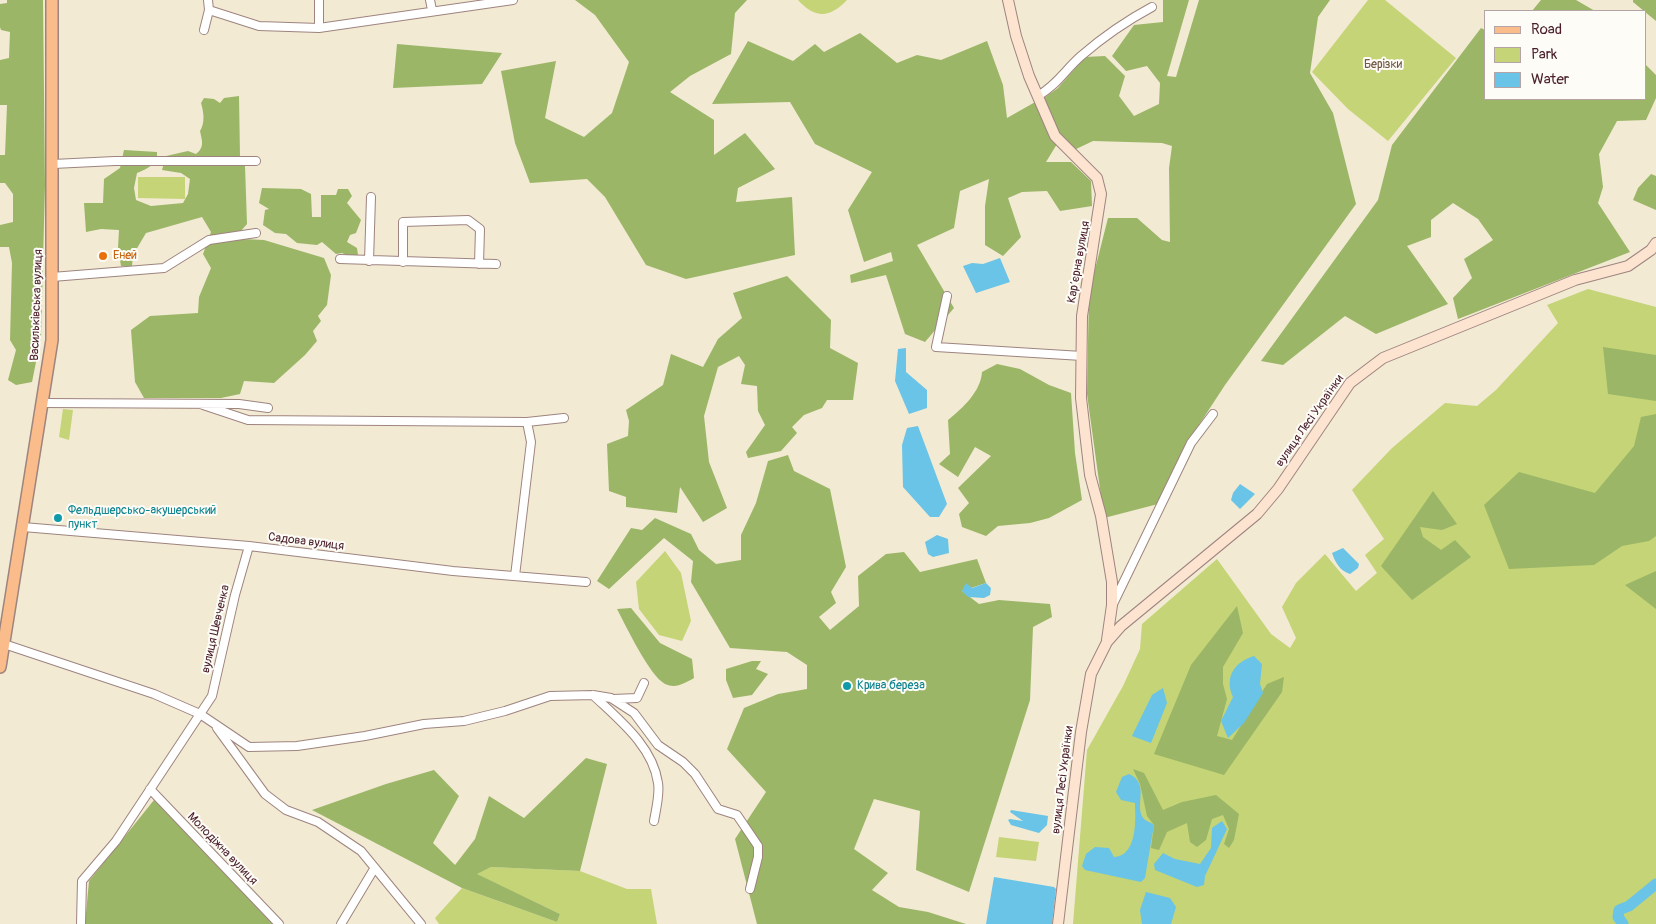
<!DOCTYPE html>
<meta charset="utf-8">
<style>
body{margin:0}
#map{position:relative;width:1656px;height:924px;overflow:hidden;background:#f2ead3;font-family:Pangolin,sans-serif}
canvas{display:block}
.legend{position:absolute;left:1484px;top:10px;width:162px;height:90px;box-sizing:border-box;background:#fdfcf7;border:1px solid #b5a4a5;margin:0;padding:6px 9px;list-style:none;font-size:15px;color:#4a1f2b}
.legend li{display:flex;align-items:center;gap:10px;height:25px}
.legend b{width:25px;border:1px solid #b5a4a5}
</style>
<div id="map">
<canvas width="1656" height="924"></canvas>
<ul class="legend">
<li><b style="height:6px;background:#f9bc8a"></b>Road</li>
<li><b style="height:14px;background:#c4d476"></b>Park</li>
<li><b style="height:14px;background:#69c4e7"></b>Water</li>
</ul>
</div>
<script>
const context = document.querySelector('canvas').getContext('2d');
context.lineJoin = 'round';
function fillPath(path, color) { context.fillStyle = color; context.fill(path, 'evenodd'); }
function trace(path, color, width, dash) { context.strokeStyle = color; context.lineWidth = width; context.lineCap = dash ? 'butt' : 'round'; context.setLineDash(dash || []); context.stroke(path); }
function drawText(font, color, halo, rows, align = 'center') {
  context.font = font + ' Pangolin,sans-serif'; context.lineWidth = 4; context.setLineDash([]); context.textBaseline = 'middle'; context.strokeStyle = halo; context.fillStyle = color; for (const [text, x, y, turn = 0] of rows) {
    context.save(); context.translate(x, y); context.rotate((+turn || 0) * Math.PI / 180); context.textAlign = isNaN(turn) ? turn : align; if (halo) context.strokeText(text, 0, 0); context.fillText(text, 0, 0); context.restore();
  }
}
fillPath(new Path2D(`
 M798 0H847C830 18 815 19 798 0Z
 M1368 0H1385L1456 58 1388 141 1348 109 1312 72Z
 M138 177H185V199L138 198Z
 M1588 289 1656 307V924H1073L1087 750 1123 686 1140 649 1142 624 1217 559 1271 634 1290 648 1296 638 1282 607 1296 583 1325 554 1356 591 1377 573 1365 555 1384 539 1352 490 1392 448 1445 403 1477 406 1496 390 1558 323 1547 305Z
 M63 409 73 410 69 440 59 437Z
 M665 551 681 573 691 621 682 641 659 635 639 609 636 582Z
 M999 837 1039 842 1036 861 996 857Z
 M491 867 580 871 627 889H651L657 924H439L435 918 462 888 557 922 560 914 476 874Z`), '#c4d476');
fillPath(new Path2D(`
 M7 0H43L45 185 41 337 32 382 16 385 8 380 16 350 10 340 12 263 9 247H0V225L13 222V194L5 183H0V155H5L7 105H0V60L9 58 10 32 1 30 0 27V4L7 3Z
 M575 0H747L735 13 731 54 690 76 670 92 714 120V155L745 133 775 169 738 188 736 202 792 197 795 255 686 279 646 265 605 197 587 179 530 183 515 143 501 71 556 61 545 118 584 137 612 113 629 62 595 15Z
 M1163 0H1189L1167 76 1176 77 1199 0H1330L1318 17 1310 73 1333 113 1356 204 1225 385 1191 437 1158 504 1104 518 1087 394 1089 293 1108 218H1137L1162 240 1170 242 1169 168 1172 146 1162 143 1093 141 1074 150 1058 131 1044 98 1058 88 1085 57 1105 56 1125 76 1119 96 1134 116 1159 104 1160 83 1147 66 1126 71 1112 56 1134 25 1163 22Z
 M1541 0H1576L1595 11H1532Z
 M1633 0H1656V21L1633 2Z
 M1481 28 1485 30V99H1645V64L1656 75V98L1646 120 1617 121 1599 154 1603 187 1598 203 1630 252 1458 319 1453 298 1472 278 1464 259 1493 240 1478 219 1453 203 1431 220V237L1407 246 1448 304 1376 334 1345 316 1283 365 1261 361 1378 200 1392 145Z
 M860 33 897 63 917 55 941 60 987 41 1003 85 1007 118 1037 101 1057 144 1046 162H1071L1091 181 1092 206 1060 211 1047 191 1022 192 1008 198 1021 237 1003 256 985 245V206L989 179 960 191 954 228 917 245 954 308 925 342 905 334 886 275 851 283 850 275 893 261 891 252 864 262 848 210 872 172 815 144 790 102 712 104 748 41 793 61 815 44 824 52Z
 M397 44 502 53 482 84 393 88Z
 M239 96 240 156 245 166 247 224 240 232 243 239 264 240 324 258 331 275 327 305 318 316 321 321 313 331 317 341 305 355 274 383 244 381 240 394 221 398H144L135 382 131 330 150 316 198 313 199 297 211 268 203 254 211 232 202 217 146 233 133 255 132 266H121L118 248 119 230 101 229 86 232 84 203H103L104 179 120 168 124 150 157 152C158 164 147 169 137 173L134 188 136 200 151 206 183 203 188 194 190 179 181 173 162 170 166 156 188 151 196 154C205 147 202 141 200 131 205 123 204 113 201 103L204 98 214 99 220 103 224 98Z
 M1651 174 1656 176V210L1633 200 1638 188Z
 M262 188 301 189 311 194 312 217H321V195H336L338 189H348L352 196 347 203 361 220 356 233 350 235 347 242 357 248 358 255 355 259 342 253 336 254 322 242 317 245 297 243 286 234 275 233 263 225 265 210 269 209 259 203Z
 M787 276 831 320 830 348 858 363 853 400H827L822 408 804 415 792 427 797 433 781 451 748 458 746 452 765 425 758 411 757 386 741 384 745 365 739 356 718 367 704 416 709 462 727 508 703 522 680 487 677 513 626 507V497L609 491 607 444 628 436 629 421 626 410 663 385 671 354 703 367 718 339 742 318 733 293Z
 M1603 347 1656 355V401L1608 394Z
 M997 364 1020 369 1049 385 1071 393 1075 453 1082 500 1049 518 1030 523 998 526 986 536 962 527 959 514 969 503 958 488 991 456 975 447 958 477 939 464 950 454 948 420C963 408 981 391 982 372Z
 M1656 414V536L1649 541 1622 546 1594 565 1509 569 1484 505 1519 472 1595 493 1634 446 1641 417Z
 M788 455 794 471 830 489 846 567 831 592 836 603 819 617 830 630 859 606 858 576 886 554 904 552 920 572 977 559 986 583 962 591 979 604 999 600 1050 604 1052 617 1033 627 1030 700 969 892 916 870 920 811 874 799 854 849 888 873 872 890 899 907 928 912 966 924H757L735 839 766 792 727 749 744 708 778 694 807 689V665L787 652 730 648 691 582 693 561 664 538 609 589 597 581 631 528 642 530 655 518 691 534 699 550 716 564 741 560V535L756 503 768 461Z
 M1433 491 1457 524 1442 530 1420 527 1423 537 1441 550 1455 540 1471 557 1412 600 1381 566Z
 M1656 571V609L1625 585Z
 M1237 606 1243 633 1223 667V684L1227 699 1217 736 1232 740 1267 684 1284 677 1282 692 1224 775 1154 754 1191 665Z
 M631 608 660 643 692 659 694 678C685 683 676 689 665 684 649 675 626 626 617 609Z
 M752 661H761L756 669 768 674 752 695 733 698 726 680V669Z
 M586 758 607 764 580 871 491 867 477 874 560 914 557 922 462 888 312 810 386 784 434 770 459 796 433 843 455 865 475 839 489 796 524 818Z
 M1133 769 1144 773 1163 810 1182 802 1216 795 1239 814 1234 840 1229 848 1224 844 1229 829 1223 815 1212 819 1206 840 1197 847 1190 842 1187 823 1167 832 1159 850 1151 848 1154 825 1147 816 1140 784Z
 M154 800 275 924H85L89 881Z`), '#9bb667');
fillPath(new Path2D(`
 M1000 258 1010 282 976 293 963 266 972 263 983 264Z
 M906 348V372L927 390V408L909 414 895 381 898 349Z
 M918 426 947 504 939 517H930L903 487 902 445 907 428Z
 M1240 484 1255 494 1240 509 1231 500 1233 493Z
 M937 535 948 539 949 553 933 557 928 554 925 542Z
 M1343 548 1359 564 1358 568 1350 574C1340 571 1335 562 1332 553Z
 M966 583 972 588 986 583 991 588 990 595 984 598 968 597 962 591Z
 M1254 656 1262 664 1260 684 1263 693 1244 723 1228 738 1221 721 1233 697C1224 678 1234 662 1254 656Z
 M1163 688 1167 703 1151 743 1132 736 1152 695Z
 M1129 774C1151 784 1133 806 1144 819 1147 822 1151 822 1154 825L1145 878 1141 882 1085 870 1082 866 1086 854 1095 847 1109 848 1114 857C1136 856 1136 823 1135 806V803L1121 800 1116 792 1122 777Z
 M1011 810 1048 816 1047 825 1039 833 1011 825 1008 820 1010 819 1023 821 1010 812Z
 M1222 821 1227 829 1205 876 1204 885 1197 887 1155 870 1154 864 1163 853 1175 859 1200 864 1211 848 1212 828Z
 M994 877 1054 887 1056 889 1052 924H986Z
 M1146 892 1170 898 1176 907 1171 924H1142L1140 910Z`), '#69c4e7');
trace(new Path2D(`
 M1623 924 1618 917 1619 910 1629 906 1656 884`), '#69c4e7', 11);
const street = new Path2D(`
 M319 0V28
 M430 0 432 10
 M209 10 259 26 319 28 513 0
 M204 30 209 10 208 0
 M1038 96C1059 83 1064 71 1081 56 1103 37 1126 21 1152 7
 M53 164 115 161H256
 M340 259 496 264
 M369 261 371 197
 M403 262V222L468 220 480 229 479 264
 M52 277 164 268 209 240 256 233
 M947 296 936 347 1082 356
 M43 403 239 404 268 408
 M203 405 248 420 527 422 564 418
 M23 527 249 546 453 571 586 582
 M515 576 531 442 527 422
 M1113 604 1191 443 1213 414
 M4 644 154 694 200 714 249 747 297 746 365 736 424 724 464 721 505 711 550 696 593 695 611 698 634 713 658 745 683 762 695 774 718 809 737 815 758 846V857L750 889
 M593 695C618 719 653 746 658 783 660 794 656 809 654 821
 M613 699 637 698 644 683
 M217 728 265 794 286 810 318 822 361 851 421 924
 M150 789 279 924
 M81 924 82 881 116 841 212 696 235 595 249 546
 M341 924 374 869`);
const secondary = new Path2D(`
 M1008 0 1016 36 1029 76 1055 136 1097 178 1101 194 1082 316 1081 398 1090 475 1101 516 1112 582V605L1107 640
 M1058 924 1081 732 1091 674 1107 642 1121 626 1257 514 1278 489 1350 383 1383 358 1575 280 1628 266 1651 250 1656 243`);
const primary = new Path2D(`
 M0 667 52 340V0`);
trace(street, '#9e847f', 10);
trace(secondary, '#9e847f', 12);
trace(primary, '#9e847f', 14);
trace(street, '#fff', 8);
trace(secondary, '#fde4d0', 10);
trace(primary, '#f9bc8a', 11);
for (const [x, y, r, color] of [
 [103,256,5,"#e8710a"],
 [58,518,5,"#0f9aa8"],
 [847,686,5,"#0f9aa8"]
]) { const dot = new Path2D(); dot.arc(x, y, r, 0, 2 * Math.PI); context.fillStyle = color; context.fill(dot); trace(dot, '#fdfcf7', 2); }
drawText('12px', '#6f5542', '#fdfcf7', [
 ["Берізки",1383,65]
]);
drawText('12px', '#c56008', '#fdfcf7', [
 ["Еней",113,256]
], 'left');
drawText('12px', '#4a1f2b', '#fdfcf7', [
 ["Карʼєрна вулиця",1079,262,-80],
 ["Васильківська вулиця",37,305,-88],
 ["вулиця Лесі Українки",1310,421,-55],
 ["Садова вулиця",306,542,7],
 ["вулиця Шевченка",216,629,-77],
 ["вулиця Лесі Українки",1063,780,-83],
 ["Молодіжна вулиця",222,849,46]
]);
drawText('12px', '#0d838f', '#fdfcf7', [
 ["Фельдшерсько-акушерський",68,511],
 ["пункт",68,525],
 ["Крива береза",857,686]
], 'left');
</script>
